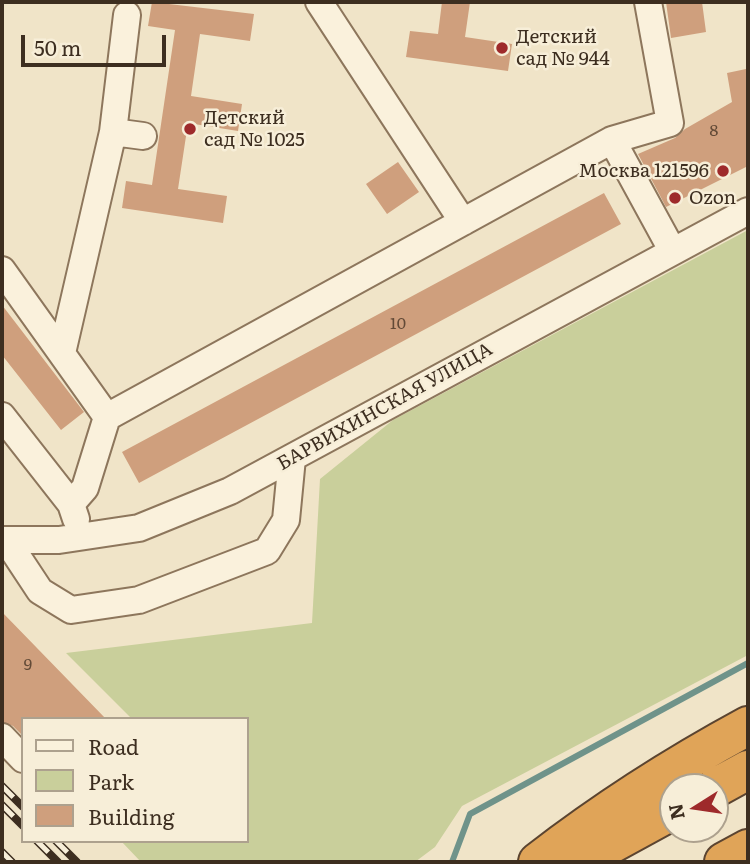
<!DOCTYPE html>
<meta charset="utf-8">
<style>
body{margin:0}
#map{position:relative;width:750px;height:864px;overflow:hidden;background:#f0e4c8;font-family:Literata,serif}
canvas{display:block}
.frame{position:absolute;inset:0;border:4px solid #3d2e20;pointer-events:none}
.legend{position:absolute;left:21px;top:717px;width:228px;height:126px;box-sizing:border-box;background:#f7eed8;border:2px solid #ada18e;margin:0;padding:9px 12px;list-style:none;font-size:21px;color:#3d2e20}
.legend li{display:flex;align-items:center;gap:14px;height:35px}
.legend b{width:35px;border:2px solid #ada18e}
.north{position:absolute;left:659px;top:773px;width:70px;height:70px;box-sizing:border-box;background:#f7eed8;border:2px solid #ada18e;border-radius:50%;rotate:258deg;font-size:19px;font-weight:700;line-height:28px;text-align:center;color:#3d2e20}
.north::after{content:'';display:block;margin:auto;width:24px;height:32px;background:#9e2a2b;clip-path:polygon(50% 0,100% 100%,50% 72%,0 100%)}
.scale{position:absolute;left:21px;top:35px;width:145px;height:32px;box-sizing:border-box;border:4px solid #3d2e20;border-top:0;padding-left:9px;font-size:21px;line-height:24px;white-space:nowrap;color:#3d2e20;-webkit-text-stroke:5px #f7eed8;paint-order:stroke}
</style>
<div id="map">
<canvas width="750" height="864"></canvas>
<div class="frame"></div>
<ul class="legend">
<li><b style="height:9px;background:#faf1dc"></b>Road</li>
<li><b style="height:19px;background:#c9cf9b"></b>Park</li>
<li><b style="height:19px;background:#cf9f7d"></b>Building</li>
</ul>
<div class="north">N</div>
<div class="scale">50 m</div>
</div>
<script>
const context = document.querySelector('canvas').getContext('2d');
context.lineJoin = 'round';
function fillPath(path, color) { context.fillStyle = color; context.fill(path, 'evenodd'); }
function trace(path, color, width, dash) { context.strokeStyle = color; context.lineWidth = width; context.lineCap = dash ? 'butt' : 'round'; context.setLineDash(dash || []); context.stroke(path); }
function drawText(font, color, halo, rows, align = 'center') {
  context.font = font + ' Literata,serif'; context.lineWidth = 5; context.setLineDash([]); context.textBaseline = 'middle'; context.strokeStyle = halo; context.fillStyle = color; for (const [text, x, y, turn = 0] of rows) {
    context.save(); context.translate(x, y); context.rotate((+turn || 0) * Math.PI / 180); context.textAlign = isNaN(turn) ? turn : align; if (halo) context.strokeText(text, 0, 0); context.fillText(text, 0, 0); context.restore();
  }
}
fillPath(new Path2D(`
 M748 230V655L462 806 435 847 415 862H141L121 841H247V719H132L66 653 312 623 320 479 393 420Z`), '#c9cf9b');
trace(new Path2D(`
 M452 862 470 814 748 663`), '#6f938a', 6);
fillPath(new Path2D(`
 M152 2 254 14 250 41 200 34 191 96 242 104 238 131 188 123 178 189 227 196 223 223 122 208 126 181 152 185 175 30 148 26Z
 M442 2H470L465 37 512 44 508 71 406 57 410 31 438 34Z
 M666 2H702L706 32 671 38Z
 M746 69 748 166 666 207 638 154 675 138 685 129 732 102 727 73Z
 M398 162 419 192 387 214 366 184Z
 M604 193 621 224 139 483 122 452Z
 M2 305 84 412 61 430 2 355Z
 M2 612 106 719H23V736L13 726 2 722Z`), '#cf9f7d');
const minor = new Path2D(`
 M319 2 463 222
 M648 2 670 123 612 140 672 250
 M113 132 143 136
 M2 270 107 417
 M62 353 113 132 127 15
 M2 416 71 504 76 519
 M71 504 85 488 107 417 612 140
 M2 540H59L139 528 230 491 748 211
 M7 541 40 591 71 610 139 600 267 551 286 520 292 458
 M2 737 23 759`);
const highway = new Path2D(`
 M715 788 748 770
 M538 862C604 811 674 766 748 726
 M578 862 673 810
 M724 862 748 849`);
trace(minor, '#8d765c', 30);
trace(highway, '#5b4430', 42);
trace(minor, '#faf1dc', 26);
trace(highway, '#e0a458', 38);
const rail = new Path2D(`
 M2 786 23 807
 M2 805 23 826
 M37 841 58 862
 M56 841 77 862
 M2 852 12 862`);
trace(rail, '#3d2e20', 8);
trace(rail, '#f7eed8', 5, [16]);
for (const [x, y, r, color] of [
 [502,48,7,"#9e2a2b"],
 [190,129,7,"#9e2a2b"],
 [723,171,7,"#9e2a2b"],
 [675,198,7,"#9e2a2b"]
]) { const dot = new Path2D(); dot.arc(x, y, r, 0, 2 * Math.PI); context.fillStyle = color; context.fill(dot); trace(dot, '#f7eed8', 2.5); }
drawText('16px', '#624a37', null, [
 ["8",714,131],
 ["10",398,324],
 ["9",28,665]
]);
drawText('19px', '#3d2e20', '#f7eed8', [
 ["Детский",516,37],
 ["сад № 944",516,59],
 ["Детский",204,118],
 ["сад № 1025",204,140],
 ["Москва 121596",709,171,"right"],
 ["Ozon",689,198]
], 'left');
drawText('19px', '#3d2e20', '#f7eed8', [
 ["БАРВИХИНСКАЯ УЛИЦА",385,407,-29]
]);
</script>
